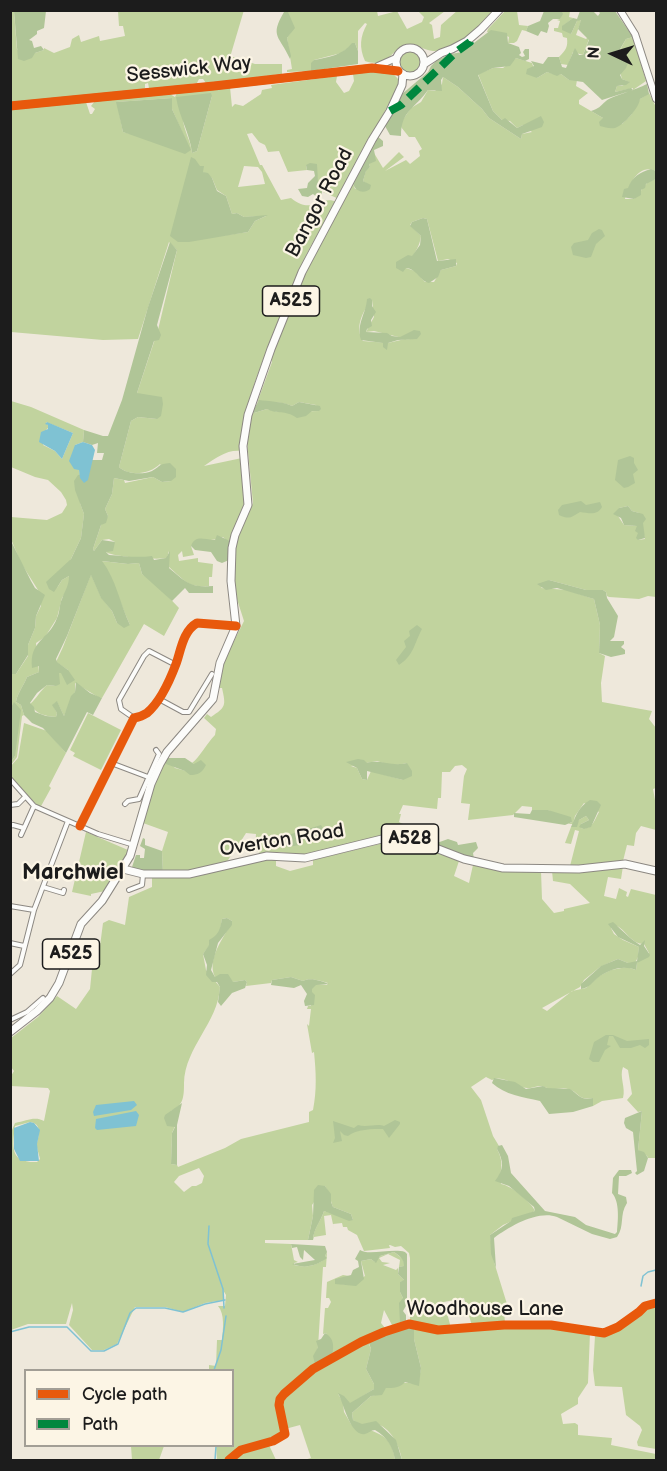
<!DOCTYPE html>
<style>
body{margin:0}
#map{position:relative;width:667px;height:1471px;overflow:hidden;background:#eee8db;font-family:"Balsamiq Sans",sans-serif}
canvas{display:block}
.frame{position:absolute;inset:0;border:12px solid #1c1c1c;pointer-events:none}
.legend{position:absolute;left:24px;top:1369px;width:210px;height:78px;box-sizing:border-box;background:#fcf5e5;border:2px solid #a29e95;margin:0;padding:8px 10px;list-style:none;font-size:18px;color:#1c1c1c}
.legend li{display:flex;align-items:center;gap:12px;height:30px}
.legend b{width:30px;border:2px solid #a29e95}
.north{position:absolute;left:583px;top:24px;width:60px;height:60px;-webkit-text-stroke:4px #fcf5e5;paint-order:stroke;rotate:274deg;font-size:16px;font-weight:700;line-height:24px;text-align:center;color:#1c1c1c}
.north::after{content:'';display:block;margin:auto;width:21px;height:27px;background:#1c1c1c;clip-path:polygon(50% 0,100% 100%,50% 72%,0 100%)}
</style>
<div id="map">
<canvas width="667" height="1471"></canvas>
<div class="frame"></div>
<ul class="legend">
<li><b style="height:8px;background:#e8590c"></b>Cycle path</li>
<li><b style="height:8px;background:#00873e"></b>Path</li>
</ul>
<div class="north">N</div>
</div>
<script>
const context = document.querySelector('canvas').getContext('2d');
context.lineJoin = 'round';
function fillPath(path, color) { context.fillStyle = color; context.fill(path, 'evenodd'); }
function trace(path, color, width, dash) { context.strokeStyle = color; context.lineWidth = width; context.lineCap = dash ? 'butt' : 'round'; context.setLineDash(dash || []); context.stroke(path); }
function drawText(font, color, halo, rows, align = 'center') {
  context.font = font + ' "Balsamiq Sans",sans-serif'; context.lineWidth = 4.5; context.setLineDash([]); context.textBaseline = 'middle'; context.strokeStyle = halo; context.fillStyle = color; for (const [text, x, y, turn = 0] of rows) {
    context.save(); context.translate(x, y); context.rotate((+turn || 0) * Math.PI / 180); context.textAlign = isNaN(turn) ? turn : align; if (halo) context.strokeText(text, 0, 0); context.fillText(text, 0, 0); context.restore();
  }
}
fillPath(new Path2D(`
 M244 10 228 64H231L233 57 255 64H282V74L206 83 203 79H199L197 83 155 89 149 88 148 83 145 84V88L141 90 11 103V11H14L17 50 35 53 44 50V48L54 53 70 47 72 39 79 35 81 42 99 36 100 41 125 36 123 26H119L118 11Z
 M285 10 377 11 378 16 397 11 407 29 422 22 424 17 418 11H445L429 23 432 25 434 39 440 37 441 25 458 10 495 11C480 27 458 52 433 51 424 50 415 43 406 45 389 50 390 69 365 61 359 47 360 37 367 24L365 23 358 31V51L355 43 341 53 314 60 311 71 287 72V70L292 69 287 38 291 32 288 13 284 12Z
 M505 11H517L519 25 528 26 526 31 522 30 517 41 514 43H508L509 37 500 33 487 32 488 29Z
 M561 11H570L569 17 573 18 563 26 571 34 577 21 580 19 581 21 576 35 586 39 588 37 589 39 583 55 573 52 568 65 561 64 559 57C566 50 568 47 567 38L563 37 562 33 554 31V28H558L560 21 557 20 560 19Z
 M633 37 646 81 633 90V88L615 92 617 86H622L629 82 622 79 616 57 626 39Z
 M398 62a12 12 0 1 1 24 0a12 12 0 1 1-24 0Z
 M516 58 532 63 537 78 547 72 557 75 561 74 569 80H577L576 86 588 93 579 100V104L603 118 622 124 631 115 640 99 649 93 656 107V171C638 163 629 185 625 199H634L648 182 656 179V597L648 596 639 599 609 597 607 596 606 592 603 590H586L549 580 541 588 567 590 594 599 600 625 599 653 605 656 601 683 602 702 652 711 649 719 656 728V788L653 789 655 800 656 801V830L641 826 636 833 634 846 627 845 623 861 586 866H570L579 831 575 830 571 844 565 843 571 827 574 826 579 820 586 816 589 820 581 824V828C592 830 594 821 599 812L584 803 575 816 573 824H568L572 822 548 810H532V807L522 806 513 815 468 820 470 804 461 803 464 776 467 769 462 765 455 766 450 772H442L441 798H438L437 809 403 805 399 814H401L399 822 409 827 408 830 415 832 418 831 420 833 417 837 398 833 393 826V832L390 835 305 856 280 852 262 854 255 850 256 834 246 833C242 840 229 858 227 862L194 871 163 873 162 851 168 832 143 823 152 791 166 758 175 768 186 771 194 764 192 763C200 757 207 743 215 735L216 729 204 718 207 714 211 717C226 707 226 706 222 688H219L225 659 244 621 235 593 234 560 236 542 253 503 247 441 249 426 253 411 254 413 267 409 278 412 319 411 316 405 299 402 292 406C282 401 271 403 259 401L257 403 272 362 271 357 305 274 353 184 355 189 367 184 363 181 366 170 370 167 369 164 374 150V153L383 168 399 152 404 157 385 171 406 160 410 164 420 156 419 151 422 149 415 137H409L401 127 402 121 411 108 421 102 428 90 435 91 442 84 443 77 458 87 482 109 489 118 521 139 522 134 532 132 523 125 517 128 510 121 502 120 493 111 478 74 493 68H503ZM423 218 427 219 438 261 448 259 457 263 456 266 441 270 434 282H425L415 271 406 268C411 257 420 248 421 236L410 225 412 222ZM372 300 374 317 366 332 374 331 411 340 405 339 388 343 363 341C354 328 363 310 372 300ZM628 506 632 511 639 513 645 539 638 540V526L624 525 618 516 619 508ZM377 761C388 765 396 766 407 763L403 780 371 771 367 780 362 779 357 768 351 766Z
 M379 71C389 72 395 73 400 82L339 199 323 192 324 184 318 182 316 170 306 165 307 170 288 172 279 151 268 152 265 145 259 142 252 133 247 134 260 165H262L281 200 291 198C313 216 320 194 337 202 323 225 307 250 297 275 292 288 288 302 283 314 264 356 242 405 242 451 227 449 216 458 204 466L242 458 246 499 245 511 230 541 226 540 223 537C211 542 203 538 191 546L194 555 183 557 182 551 178 555 179 561 198 558V562L213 564 212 577H209V586H213C189 588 187 583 169 567V551L167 558C157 560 113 557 106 552L115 542 109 539 102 540 94 551 93 549 101 525 108 516 105 509 112 494 114 478 124 480 125 483 153 477 162 482 171 481 160 464C150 474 130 477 119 467L131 421 138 417 157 419 137 393 158 330 177 250 169 242 138 339 103 340 11 332 10 109 86 102 90 114H92L95 109 91 106 95 101 168 93 175 97 178 91 228 86 230 87 232 107 235 104 243 106 261 94 262 90 272 88 271 85 337 76 336 82 344 93 349 91 354 81 353 74ZM212 96 197 151 192 153C191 141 183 129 183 118ZM172 98V109L190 150 123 132 117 102ZM200 166 203 172 212 178 217 190 226 196 232 214 237 213 244 217 266 216 255 221 248 232 178 242ZM244 166 258 167 262 172 265 184 238 187Z
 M11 401 31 407 84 430 83 442 75 445 80 475V503L84 514 81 538 57 588 62 580 69 576V587L62 598 57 618 45 637 36 643 39 672 27 677C24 685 17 694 16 702L21 705 24 715 22 716 17 757 11 765V762L15 756 14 703 11 707V674H16L28 656V645L35 628 36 616 41 606 38 590 21 563 11 539V517L47 520 62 513 67 505 66 500 61 492 48 480 35 477 11 467ZM46 422 73 433 62 459 55 451 43 445 46 430 49 427Z
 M101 561 128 564 139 563 142 574 156 584 179 608 164 636 144 624 102 698 98 697 75 683V692L64 716 57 702 53 705 57 713 56 717C44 716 36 714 30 704 37 698 40 691 47 685L56 686 59 673 68 670 56 662 63 647 91 574 101 597 112 611 117 623 130 625C120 603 114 582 101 561Z
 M88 713 121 730 101 770 73 756 75 753 70 750Z
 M24 723 47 731 66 753 49 786 51 788 40 808 11 778 10 767 18 758Z
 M86 832 128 850 123 865 105 891 91 894V896L72 892Z
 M396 840 408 841 459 861 454 876 469 883 473 865 508 872 541 871 542 899 554 913 564 911V909L590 903 570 884 553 881 552 871H589L623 866 621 879 608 877 604 896 616 899 619 888 627 892 626 896 628 897 631 889 656 895V1158H648L647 1156 638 1150 642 1111 638 1112 627 1100 632 1094 628 1070 623 1067C619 1077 626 1087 623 1098L602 1101 593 1106V1098C577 1101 580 1092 568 1089 562 1087 556 1090 549 1089 547 1088 543 1086 541 1086 536 1086 531 1089 527 1088 515 1087 504 1074 492 1080L486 1077 471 1087 481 1100 493 1136 499 1146 497 1149C505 1164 499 1169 501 1184 512 1186 531 1202 535 1211L503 1225 490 1235 494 1262 507 1304 508 1310 504 1311 505 1323 472 1326 464 1298 444 1302 451 1328 410 1322V1258L409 1253 401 1246 395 1247 390 1245H389L390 1248 364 1251 357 1235 348 1230 347 1227H343L342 1223 333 1224 334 1229 331 1215 324 1216 326 1235 314 1237 313 1240C313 1229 321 1221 324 1211L353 1220 351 1214 333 1207C330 1200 330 1193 325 1186L312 1205 313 1216 308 1240H265V1243L291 1244 294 1260 298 1262 294 1263V1265C307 1268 316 1266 326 1258L325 1256 327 1252 326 1267H323L318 1347 315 1355V1364L279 1396 277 1410 282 1432C271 1445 255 1440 242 1448 231 1454 232 1460 217 1460L216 1446H232V1370H209V1365L216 1366 217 1340H222C223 1329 225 1314 218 1306H225L226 1295 223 1290 224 1300 205 1303 183 1312 165 1307H135L117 1344 104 1350H92L69 1325 73 1310 72 1303 66 1324H28L11 1330 12 1130 15 1123C27 1121 34 1116 44 1121L50 1091 48 1088 11 1086V1076L14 1071 11 1067V1038L38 1017 57 996 76 1009 90 989 92 969H97L103 923 109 920 125 925 129 897 152 887V877L190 878 267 859H276V866L290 871 313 865V860ZM227 918 232 921C225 937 206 958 215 977L233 982 245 980 247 982 246 986 271 983 272 980 291 977 303 981C310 977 320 981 328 983L327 985 316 984 312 988 311 1006H308L307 1009H311L309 1026 307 1024 312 1053 314 1052C316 1072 317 1090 313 1110L309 1112V1122L241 1139 225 1148 178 1167 177 1165 171 1164 172 1133 175 1126 171 1111C184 1106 184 1095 184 1083 185 1047 218 1023 220 987L206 970 203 954 220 931 222 919ZM617 926C627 931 631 944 644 944L649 953 637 963 636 970 627 967 611 970 599 976 586 988 572 991 547 1011 542 1008 580 987 584 980 600 967 613 961 618 959 628 963H635L638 957 639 947 623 940 614 934 611 928ZM30 1122C42 1124 39 1134 37 1143 36 1148 39 1153 40 1159L37 1162C10 1163 12 1148 15 1126ZM199 1168 204 1176 202 1183 196 1186H192L184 1192 174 1182 179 1176Z
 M394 1252 403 1259 405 1266 399 1267 400 1260 388 1254 379 1258 382 1262 390 1263 383 1265 396 1270 398 1268V1274L405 1281 400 1282V1292L403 1298 401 1324 389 1328 392 1325 384 1310 381 1323 385 1328 345 1346 332 1355 326 1333 323 1334 325 1308H328L331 1302 329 1298H326L327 1282 343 1275 349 1276 341 1284 351 1285 365 1276 361 1261 371 1259 375 1262 380 1256Z
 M656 1306V1449L638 1446 637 1442 642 1430 640 1426 626 1415 622 1387 595 1386 593 1370 595 1336 612 1333 647 1307Z
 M521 1326 546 1327 590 1333 588 1383 578 1398V1404L561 1414 563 1424 575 1423 578 1425V1435L612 1438 611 1445 656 1454V1460H402C399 1442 385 1416 362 1425L353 1420 352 1413 371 1396C378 1395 379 1393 384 1389 395 1382 407 1381 418 1385L421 1368 414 1339V1328L450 1333Z
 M368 1342 371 1349 366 1369 374 1384V1389L350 1404 338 1394 343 1402 344 1412 351 1424C373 1432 392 1432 395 1460H304L311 1458 300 1425 285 1429 282 1400 314 1370Z
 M269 1445 276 1460H235L244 1451Z
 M131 1446H164L159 1460H132Z`), '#c1d39e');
fillPath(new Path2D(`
 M14 11H46L44 28 37 31V34L29 40 32 41 34 48 41 46 44 50 35 53 32 58 24 61 18 59Z
 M544 11 561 10 563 14 560 19H553L548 23 549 26 547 33 541 31 538 36 526 31 528 26 540 21Z
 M580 11H593L598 16 600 13 598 11H615L633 37 626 39 616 56H623L629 60 626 68 620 75 622 79 630 82 626 85 617 86 615 92 631 88 633 90 602 100 583 82 569 80 561 74 557 76 547 72 537 78 526 74 527 69 534 66 531 61 543 64 548 57H559L562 67 566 68 575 48 579 55H583L589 40 578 29 581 20 577 21 571 34 562 30V26L573 18 577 19Z
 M284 12H288L295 28 287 38 291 56 290 59C280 36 269 37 284 12Z
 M491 30 507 33 508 43 519 47 521 53 519 55 522 57 525 56 523 52 525 49H529V59L525 61 516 58 510 66 493 68 478 75 493 111 502 120 505 118 517 128 541 116 544 122 542 127 522 134 521 139 489 118 482 109 458 87 443 77 441 80 442 91 428 90C415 109 401 110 401 136L390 135 385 126 402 94 428 72 431 66 437 60 451 54 462 52Z
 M352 43H355L358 51V64L311 71V63L314 60C329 57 343 55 352 43Z
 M647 84 649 94 640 99C639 108 624 125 615 128 609 129 605 127 600 126L599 122 603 118 591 111C600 108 599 107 606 101 612 96 636 90 647 84Z
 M211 93 212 96 197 151 192 153C190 133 179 117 176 97Z
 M172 98V109L191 150 185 154 123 132 116 102Z
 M377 136 383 141V146L374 150 376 161 369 164 370 167 366 171 363 181 371 185 370 189C364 194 356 192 353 184Z
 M191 157 195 159 200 166H204L203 172 208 173 212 178 217 191 226 196 232 214 237 213 244 217 268 215 255 221 248 232 189 242H178L170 236Z
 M310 163 317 164 318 181 324 184 321 196 317 197 313 194 308 197 302 196 298 189 307 188 308 183 315 176 314 171 307 170 306 165Z
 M651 169 656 171V179L646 184 645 188 641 190V195L634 199 622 197 624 189 628 188C632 177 640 172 651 169Z
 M423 218 427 219 437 261 456 259V266L441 270 438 277 429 283C420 281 417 269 406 268L403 272 396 268V262L408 255 412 256 420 245 421 236 410 226 412 222Z
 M599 229 602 230 605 236 596 244 591 257 586 258 573 255 571 247 574 243 588 240 592 233Z
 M170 242 177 250 157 325 161 335 159 340 154 341 137 393 162 397 163 404 161 416 157 419 138 417 131 421 119 467C126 474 143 475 152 471 161 466 158 464 170 463L176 469V477L171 481 162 482 153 477 129 481 114 478 112 494 105 509 108 516 106 523 101 525 93 549 94 551 102 540 115 542 113 551 106 552 109 555C124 556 137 558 152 556L154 560 166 558 170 551 169 568C186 582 190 588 213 586V593H189L185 588 172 601 142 574 139 563 128 564 102 561C116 579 120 604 130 625L124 628 117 623 112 611 101 598 91 575 67 636 56 659 57 662 68 670 75 680 67 685 61 673H59L60 684 56 686 47 685 37 693 30 703 34 707 35 712 46 716 56 717 57 713 52 705 57 701 64 716 71 696 75 692 76 682 90 693 102 698 93 715 87 712 66 753 43 728 32 723 24 715 21 705 16 702C17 694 24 685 27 677L39 672V666L32 668C29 640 49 640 57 618 60 612 59 605 62 599 65 590 69 586 69 576L62 580 54 592 49 589 46 582 71 559 81 538 84 514 75 490 74 481 78 475 86 474 92 460H102L104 453H97L98 443 92 445 83 442 84 430 103 436H108L122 400 148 307Z
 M370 298 372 300V306L376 312 371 320 372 326 367 329 366 332 387 333 392 336 400 337 414 330 420 331 421 334 417 339 398 340 388 343 387 350 383 347V343L361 340C356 324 366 314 367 299Z
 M259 400C267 401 286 402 292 406L299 402 320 406 321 409 319 411H312L306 416 297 418C284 409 278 415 267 409L254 413 253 411Z
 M630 456 634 458V463L638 470 633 474 635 483 628 487 624 488 615 480 618 460Z
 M581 501 586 505 600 502 602 507C597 516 589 513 580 512 571 517 570 520 559 515L558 510 562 505Z
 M628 506 632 511 643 514 646 519 643 523 645 538 638 540 636 538 638 533 635 531 637 526 624 525 621 518 613 514 619 508Z
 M217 535 230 541 233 535 229 560 222 563 217 561 211 552 195 550 191 546C195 535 203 539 213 540H215Z
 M10 539 31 581 35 588 45 595 36 616 35 628 28 645V655L16 674H10Z
 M549 580 586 590H603L606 592 607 598 618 616 614 637 610 641H624V644L621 647 625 650V654L611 657 599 653 600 625 594 599 557 588 546 590 537 584Z
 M417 625 422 629C414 644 414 655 399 665L396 660 406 647 404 641 410 636 409 631Z
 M14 702 21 710 15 756 11 762V707Z
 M166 758H185L194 764 201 760 206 765C202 773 198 775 190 775L185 771 166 764Z
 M358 759 364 760 367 763C381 759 391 767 407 763L412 771V776L403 780 367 771V780L362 779 357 768 346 762Z
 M590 800 597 801 601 805 591 827 584 829 579 827 581 824 589 820 586 816 579 820 577 827H571C576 816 578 807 590 800Z
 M532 810H548L571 817 572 822 565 825 514 817V813L530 814Z
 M321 825 324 830C318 837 311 838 302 838L303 841 300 845 287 847 283 841 288 835Z
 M143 838 145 839V845L162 851 163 873H145L132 867 136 855H140V858H144L145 849 140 846Z
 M448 839 457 842 458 845 476 842 478 848 473 853 474 859 434 844Z
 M227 918 232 921V925L218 943 211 970 215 977 220 974H228L233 982 245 980 247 982 245 988 232 993 221 1006 218 1002 220 987 217 982H212L206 975 207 965 203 954 209 945V940C219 935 220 929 222 919Z
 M613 922C622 930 630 939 640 945L645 940 644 946 650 955 649 957 637 963 636 970C624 965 611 969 600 976 593 981 590 988 581 989V984L601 966 618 959 628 963 637 961 639 947 618 937 608 924Z
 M291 977 303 981C310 977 321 981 329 984L316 985 312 989V992L315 995 314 1005 305 1006 304 1001 307 994 301 985 294 988 271 985 272 980Z
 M606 1035H613L627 1041 649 1039V1045L645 1048 640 1045 631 1048H620L613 1036H609L607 1045 611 1046 605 1050 599 1062H593L589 1059 594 1042Z
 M494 1078 515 1082 526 1089 543 1086 547 1088 570 1089C579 1095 581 1101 593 1098V1106L573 1112 549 1114 540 1101C523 1097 505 1095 492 1083Z
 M182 1103 177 1125V1165L171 1164 172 1133 175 1127 167 1126 164 1118 165 1115Z
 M642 1111 638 1150 644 1152 648 1158 644 1171 637 1175 635 1173 637 1171 633 1132 626 1128 624 1123 625 1118Z
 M395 1120 400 1122V1124L389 1138 383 1129C373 1129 356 1129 348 1136L344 1135 340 1131 342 1141 333 1143 335 1138 333 1121 354 1128 358 1125C367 1128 377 1123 384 1126Z
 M502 1145 508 1156 511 1173 545 1211 575 1217 586 1225 615 1234 617 1232C618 1220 620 1202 612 1193L613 1178 619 1170H631L632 1173 626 1176H619L618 1194 626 1197 627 1203C619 1215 625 1226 617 1237L610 1239 592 1234 557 1217C538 1210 510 1226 494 1238L496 1268 491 1254 490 1235 511 1221 512 1218 535 1211 534 1207 509 1186 495 1181C504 1169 504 1162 497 1149L498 1146Z
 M318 1185 325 1186 331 1194V1202L333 1207 351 1214 353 1220 349 1221 324 1211C321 1221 313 1230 313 1240H308L313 1216 314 1190Z
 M291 1244 325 1246 327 1252 325 1256 327 1258C316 1266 305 1269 292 1264L315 1260 304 1250 303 1260 300 1257 297 1247 292 1248Z
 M360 1250C368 1256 392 1248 405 1252L407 1254V1304L403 1311 406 1315V1324L400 1323 399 1303 403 1298 400 1292V1282L404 1280 398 1274 399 1267 404 1266C404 1259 400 1256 394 1252L380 1256 376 1263 371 1259 361 1261 364 1279 356 1286 335 1284V1279L351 1275 353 1270 359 1267 358 1261 355 1259Z
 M405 1326 414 1328V1339L421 1368 419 1386 405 1382C400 1388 393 1388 386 1388L382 1395 371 1396 352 1413 353 1420 362 1424 376 1421 396 1440 402 1460H395C393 1447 387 1437 375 1430 371 1430 369 1433 365 1434 350 1437 343 1401 338 1393L344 1396 350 1403 374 1389V1384L366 1369 371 1349 368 1340Z
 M325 1333C336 1339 334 1350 330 1362L324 1365 315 1364 313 1356 318 1347 316 1341 321 1339Z`), '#b0c597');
fillPath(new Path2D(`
 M47 422 73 433 62 459 55 451 39 442 41 432 48 429V425L45 424Z
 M83 442 92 445 95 450 88 480 84 483 80 478 79 470 74 469 69 461 75 445Z
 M134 1101 137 1105 131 1110 94 1116 93 1112 96 1105Z
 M136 1111 139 1115 136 1126 97 1130 95 1128 96 1119Z
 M30 1122 34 1123 40 1130 37 1144 39 1161H20L14 1149V1128Z`), '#7fc2d3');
trace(new Path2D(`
 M209 1226 208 1244 223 1289 224 1308
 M641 1286 643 1276 648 1272 656 1270
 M10 1332 29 1327H67L91 1351H104L118 1344 130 1313 136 1308H165L183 1312 205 1304 225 1300
 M214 1370 221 1350 226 1316
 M215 1460 216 1446`), '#7fc2d3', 1.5);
const street = new Path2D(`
 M159 699 183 712H189L212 674
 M134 718 121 709 119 700 144 656 149 651 176 665
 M111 763 148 777
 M10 779 34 806 98 834 134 845
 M125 804 128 801 139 799 159 754 156 750
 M10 805 18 804 24 798
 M10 826 13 825 24 828
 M80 826 134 718C139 717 144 715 147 713 160 702 170 680 176 664 181 650 183 631 197 623L235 626
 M21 835 34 806
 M43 887 63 893 64 890
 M129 890 142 885 143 875
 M10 906 34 910
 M10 943 24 946
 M10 974 20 965 34 910 68 821
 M10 1020 27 1012 43 998
 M229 1460 241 1450 273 1441 285 1434 279 1405 280 1399 284 1394 313 1369 361 1342 384 1332 409 1324 438 1330 504 1325H551L604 1333 618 1327 639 1312 645 1306 656 1303`);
const secondary = new Path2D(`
 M620 10 635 34 656 99
 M378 66 396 58
 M10 106 214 86 372 68 398 71`);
const primary = new Path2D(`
 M396 62a14 14 0 1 1 28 0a14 14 0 1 1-28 0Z
 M424 64 441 53 452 49 467 41 481 29 499 10
 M123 869 143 874H189L267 856 305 858 386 838 398 837 415 840 464 859 503 868 579 869 625 864 656 871
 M10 1032 37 1011 50 998 59 983 81 924 102 901 130 856 151 784 160 764 167 752 213 699 220 663 236 626 231 581 232 548 235 535 248 505 243 446 248 415 271 349 302 272 372 140 390 111 402 85 403 74`);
trace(street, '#8c8882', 6);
trace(secondary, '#8c8882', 8);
trace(primary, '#8c8882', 9);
trace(street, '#fcfcfa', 4);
trace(secondary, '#fcfcfa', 6);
trace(primary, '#fcfcfa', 7);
trace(new Path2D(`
 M390 111 401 105 456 52 470 42 472 37`), '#00873e', 8, [15, 8]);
trace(new Path2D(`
 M10 106 214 86 372 68 398 71
 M80 826 134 718C139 717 144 715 147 713 160 702 170 680 176 664 181 650 183 631 197 623L236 626
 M229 1460 241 1450 273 1441 285 1434 279 1405 280 1399 284 1394 313 1369 361 1342 384 1332 409 1324 438 1330 504 1325H551L604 1333 618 1327 639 1312 645 1306 656 1303`), '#e8590c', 9);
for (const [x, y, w] of [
 [291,301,57],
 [410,839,57],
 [71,954,57]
]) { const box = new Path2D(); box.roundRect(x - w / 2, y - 15, w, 30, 4.5); context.fillStyle = '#fcf5e5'; context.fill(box); trace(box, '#1c1c1c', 1.5); }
drawText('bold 18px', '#1c1c1c', null, [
 ["A525",291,301],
 ["A528",410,839],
 ["A525",71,954]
]);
drawText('20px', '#1c1c1c', '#fcf5e5', [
 ["Sesswick Way",189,70,-6],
 ["Bangor Road",320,203,-62],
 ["Overton Road",282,841,-9],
 ["Woodhouse Lane",485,1310]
]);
drawText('bold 22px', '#1c1c1c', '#fcf5e5', [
 ["Marchwiel",73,873]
]);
</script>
